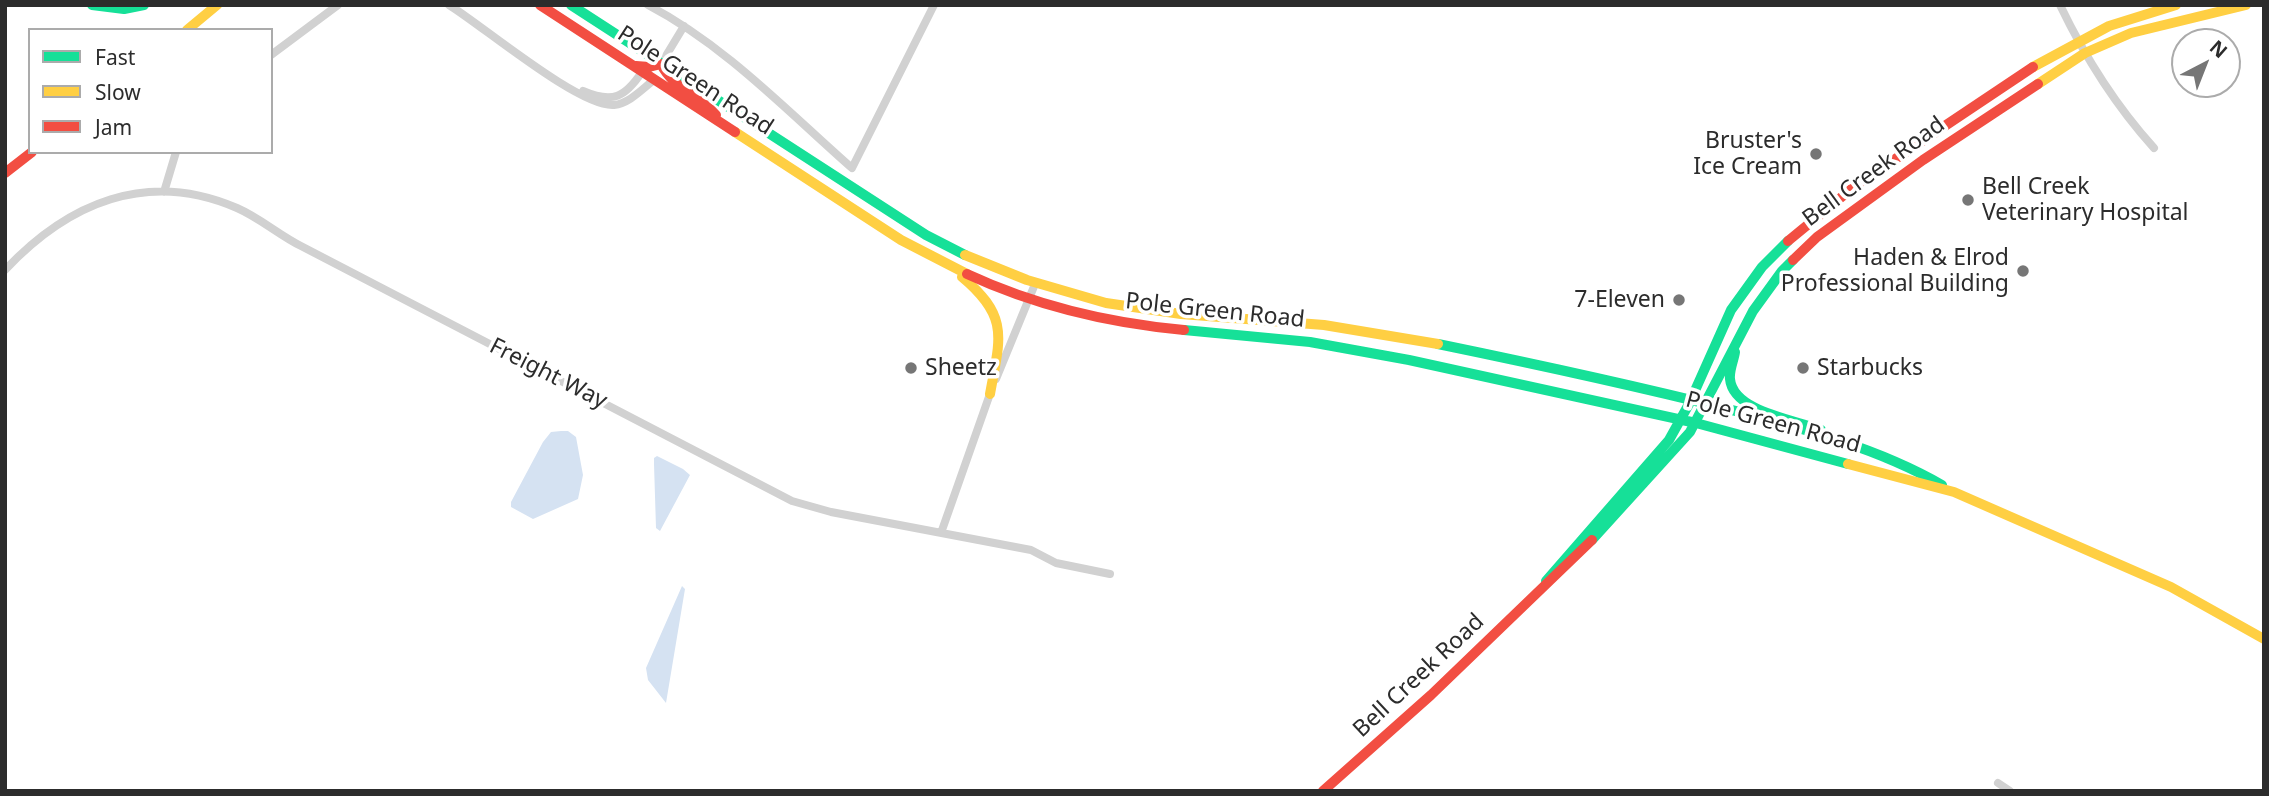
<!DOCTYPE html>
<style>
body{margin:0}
#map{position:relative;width:2269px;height:796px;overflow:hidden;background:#fff;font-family:"Noto Sans",sans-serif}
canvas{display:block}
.frame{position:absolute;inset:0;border:7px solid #2c2c2c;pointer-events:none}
.legend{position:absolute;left:28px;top:28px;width:245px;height:126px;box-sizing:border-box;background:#fff;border:2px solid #ababab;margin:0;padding:9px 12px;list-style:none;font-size:21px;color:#2c2c2c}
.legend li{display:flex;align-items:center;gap:14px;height:35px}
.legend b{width:35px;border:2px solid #ababab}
.north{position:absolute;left:2171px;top:28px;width:70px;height:70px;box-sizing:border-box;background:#fff;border:2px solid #ababab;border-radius:50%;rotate:42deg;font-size:19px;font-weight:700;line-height:28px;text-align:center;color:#2c2c2c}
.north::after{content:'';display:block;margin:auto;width:24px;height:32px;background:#767676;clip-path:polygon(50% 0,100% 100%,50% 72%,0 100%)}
</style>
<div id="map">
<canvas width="2269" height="796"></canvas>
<div class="frame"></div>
<ul class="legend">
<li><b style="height:9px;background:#16e098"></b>Fast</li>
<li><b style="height:9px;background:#ffcf43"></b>Slow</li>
<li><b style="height:9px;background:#f24e42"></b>Jam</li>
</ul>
<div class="north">N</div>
</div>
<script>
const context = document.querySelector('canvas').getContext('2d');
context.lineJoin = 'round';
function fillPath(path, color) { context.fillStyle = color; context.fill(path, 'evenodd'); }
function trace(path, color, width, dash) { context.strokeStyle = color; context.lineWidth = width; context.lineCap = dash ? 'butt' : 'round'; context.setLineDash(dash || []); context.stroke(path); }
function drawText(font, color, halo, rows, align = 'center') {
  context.font = font + ' "Noto Sans",sans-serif'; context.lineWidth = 7; context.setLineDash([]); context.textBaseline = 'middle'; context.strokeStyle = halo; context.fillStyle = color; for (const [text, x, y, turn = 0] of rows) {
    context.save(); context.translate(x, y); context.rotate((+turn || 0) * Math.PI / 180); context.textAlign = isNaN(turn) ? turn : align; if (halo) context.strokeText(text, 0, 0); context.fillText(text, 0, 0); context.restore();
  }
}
fillPath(new Path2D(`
 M561 431H568L576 437 583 475 578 499 533 519 511 507V502L543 442 551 432Z
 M657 456 683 469 690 475 660 531 656 528 654 464V458Z
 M682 586 685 589 666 703 648 680 646 668Z`), '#d5e2f2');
trace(new Path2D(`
 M449 5C483 26 580 108 614 105 630 103 642 89 654 80
 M648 5C726 46 786 110 852 168L934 5
 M2060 5C2085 57 2116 106 2154 148
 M271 55 338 5
 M661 64 684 26
 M583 91C613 104 625 97 642 72
 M164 192 176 152
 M5 270C68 203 147 169 237 208 260 218 279 235 301 246L792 501 831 512 1031 550 1056 563 1110 574
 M996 379 1035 284
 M941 533 991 391
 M1998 783 2010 791`), '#d1d1d1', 8);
trace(new Path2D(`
 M92 5 124 9 144 5
 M571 5 926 235 965 255
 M1184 330 1310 342 1409 360 1696 423 1848 464
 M1438 344C1535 364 1632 385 1728 409 1801 428 1876 447 1942 485
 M1735 352C1734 360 1729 370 1730 379 1733 412 1796 420 1821 430
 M1592 540 1690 432 1753 311 1782 271 1793 260
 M1546 581 1669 440 1689 404 1731 310 1762 267 1788 241`), '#16e098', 10);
trace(new Path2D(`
 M187 30 217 5
 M2033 67 2109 26 2176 5
 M2038 84 2085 53 2131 33 2246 5
 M735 132 901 240 967 274
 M965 255 1027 280 1106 303 1181 314 1324 325 1438 344
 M962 277C1010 317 1000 338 990 394
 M1848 464 1954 492 2171 587 2264 639`), '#ffcf43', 10);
trace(new Path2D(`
 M540 5 735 132
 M636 66 649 67 661 64C673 88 699 96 716 115
 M5 173 32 152
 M1788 241 1855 186 2033 67
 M1793 260 1817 237 1923 160 2038 84
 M967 274C1036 306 1108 323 1184 330
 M1323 791 1431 695 1592 540`), '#f24e42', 10);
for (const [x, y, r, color] of [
 [1816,154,7,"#767676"],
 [1968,200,7,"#767676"],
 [2023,271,7,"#767676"],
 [1679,300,7,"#767676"],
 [911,368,7,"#767676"],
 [1803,368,7,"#767676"]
]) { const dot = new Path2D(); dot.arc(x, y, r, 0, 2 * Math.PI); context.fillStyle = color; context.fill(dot); trace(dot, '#fff', 2.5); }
drawText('23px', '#2c2c2c', '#fff', [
 ["Pole Green Road",695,81,33],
 ["Bell Creek Road",1874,172,-36],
 ["Pole Green Road",1215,311,6],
 ["Freight Way",548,374,27],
 ["Pole Green Road",1773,423,15],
 ["Bell Creek Road",1419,676,-43]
]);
drawText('23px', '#2c2c2c', '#fff', [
 ["Bruster's",1802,141],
 ["Ice Cream",1802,167],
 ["Bell Creek",1982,187,"left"],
 ["Veterinary Hospital",1982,213,"left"],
 ["Haden & Elrod",2009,258],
 ["Professional Building",2009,284],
 ["7-Eleven",1665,300],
 ["Sheetz",925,368,"left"],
 ["Starbucks",1817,368,"left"]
], 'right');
</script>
